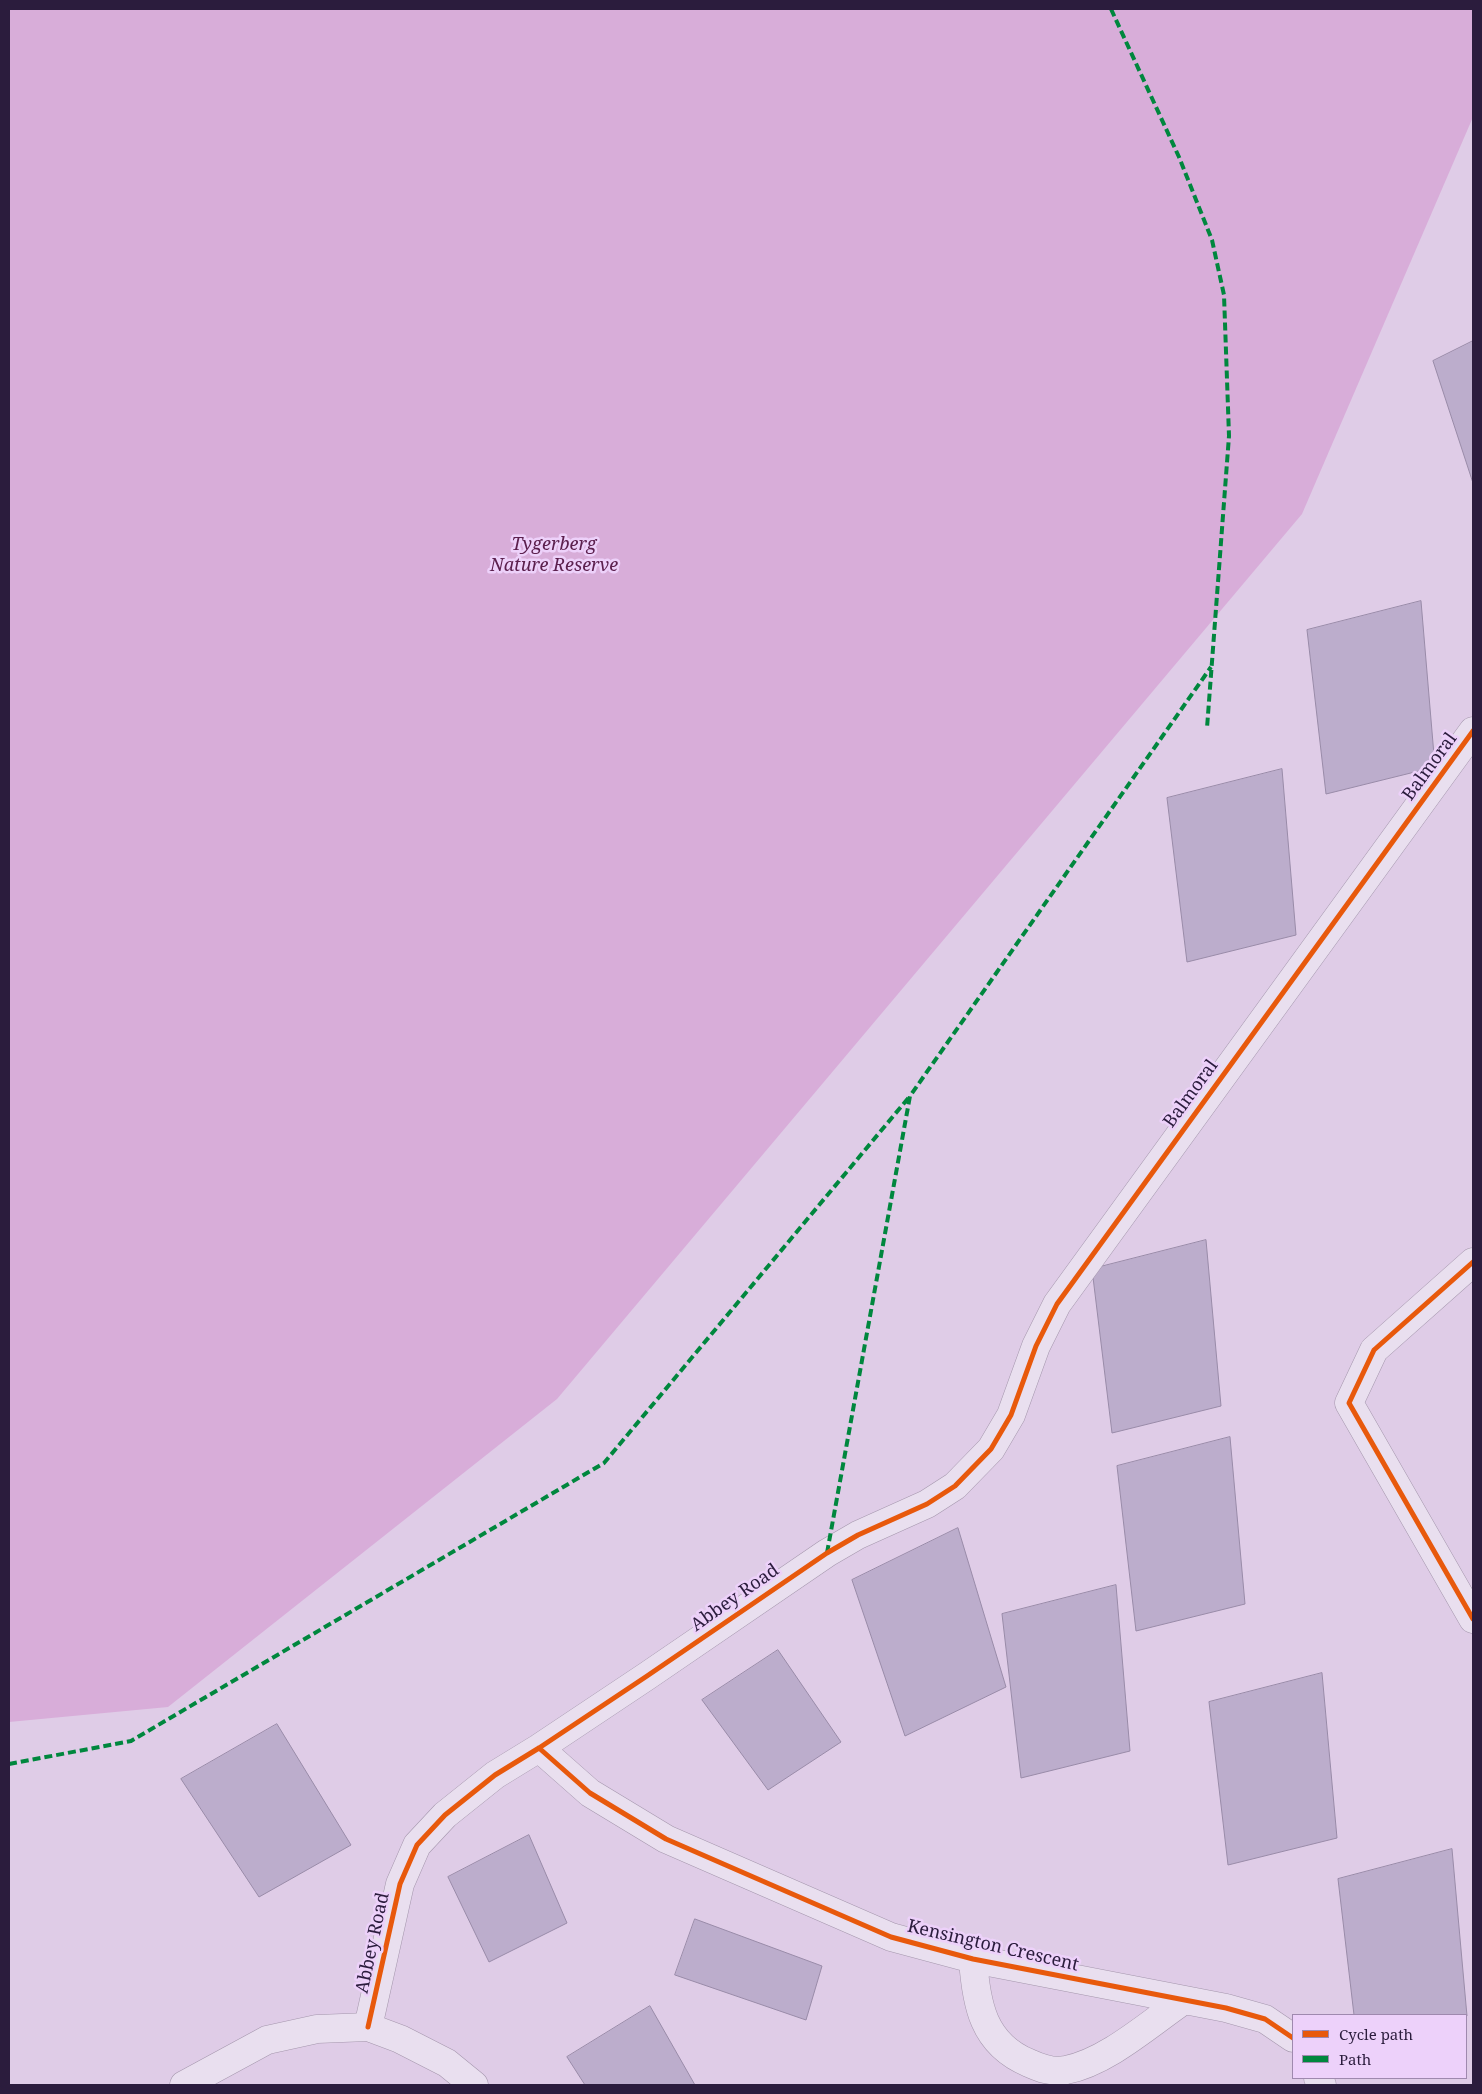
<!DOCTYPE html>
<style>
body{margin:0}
#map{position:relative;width:1482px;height:2094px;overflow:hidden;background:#dfcce7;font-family:"Noto Serif",serif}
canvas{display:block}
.frame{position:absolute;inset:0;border:10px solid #2b1c3d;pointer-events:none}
.legend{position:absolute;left:1292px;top:2014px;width:175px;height:65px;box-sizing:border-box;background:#edd1fa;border:1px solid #9f89ae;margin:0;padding:6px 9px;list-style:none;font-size:15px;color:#2b1c3d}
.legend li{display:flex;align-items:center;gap:10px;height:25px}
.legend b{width:25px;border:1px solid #9f89ae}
</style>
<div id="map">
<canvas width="1482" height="2094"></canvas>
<div class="frame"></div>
<ul class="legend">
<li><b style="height:6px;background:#e8590c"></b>Cycle path</li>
<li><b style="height:6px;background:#00873e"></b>Path</li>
</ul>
</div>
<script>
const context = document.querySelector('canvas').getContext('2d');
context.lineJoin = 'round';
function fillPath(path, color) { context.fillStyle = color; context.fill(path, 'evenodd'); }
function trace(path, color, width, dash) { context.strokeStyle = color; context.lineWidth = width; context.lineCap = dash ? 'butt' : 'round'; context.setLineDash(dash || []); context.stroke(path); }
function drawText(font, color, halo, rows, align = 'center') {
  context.font = font + ' "Noto Serif",serif'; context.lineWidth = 5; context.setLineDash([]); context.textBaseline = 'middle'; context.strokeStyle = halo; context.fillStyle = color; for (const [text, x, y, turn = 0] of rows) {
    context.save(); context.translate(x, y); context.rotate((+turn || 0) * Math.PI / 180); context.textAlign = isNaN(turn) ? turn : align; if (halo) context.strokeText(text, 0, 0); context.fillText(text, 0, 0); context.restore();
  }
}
fillPath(new Path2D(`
 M9 9H1473V117L1302 514 557 1399 168 1707 9 1722Z`), '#d8add9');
const building = new Path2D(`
 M1473 341V483L1433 361Z
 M1421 601 1435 767 1326 794 1307 630Z
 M1282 769 1296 935 1187 962 1167 798Z
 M1206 1240 1221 1406 1112 1433 1092 1269Z
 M1230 1437 1245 1604 1136 1631 1117 1466Z
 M958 1528 1006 1687 905 1736 852 1580Z
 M1116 1585 1130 1751 1021 1778 1002 1614Z
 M778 1650 841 1742 768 1790 702 1700Z
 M1322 1673 1337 1838 1228 1865 1209 1702Z
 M277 1724 351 1845 259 1897 181 1779Z
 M529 1835 567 1923 489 1962 448 1877Z
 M1452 1849 1467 2016 1354 2015 1338 1879Z
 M695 1919 822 1966 806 2020 675 1975Z
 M650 2006 695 2085H585L567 2057Z`);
fillPath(building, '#bcadcc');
trace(building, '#998ba8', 1);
const minor = new Path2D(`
 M1473 1262 1374 1350 1349 1403 1473 1619
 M539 1748 590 1793 666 1839 891 1937 973 1959 1226 2008 1265 2019 1293 2038
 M973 1959C976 2004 983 2044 1029 2063 1040 2068 1053 2073 1066 2070 1107 2062 1149 2024 1184 2000
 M368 2027 400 1884 417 1845 445 1815 495 1775 539 1748 647 1676 827 1553 858 1535 927 1504 955 1486 991 1449 1011 1415 1036 1346 1057 1304 1473 731
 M1318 2078 1322 2085`);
const tertiary = new Path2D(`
 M184 2085 267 2040 317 2029 368 2027 400 2039 447 2063 474 2085`);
trace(minor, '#a496ac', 29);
trace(tertiary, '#a496ac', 29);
trace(minor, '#e9dfef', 28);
trace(tertiary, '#e9dfef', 28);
trace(new Path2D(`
 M1111 9 1179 157 1212 240 1224 295 1229 436 1207 728
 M827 1553 910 1096 1211 667
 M9 1764 131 1741 604 1463 910 1096`), '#00873e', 4, [8, 4]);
trace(new Path2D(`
 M1473 1262 1374 1350 1349 1403 1473 1619
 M539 1748 590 1793 666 1839 891 1937 973 1959 1226 2008 1265 2019 1293 2038
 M368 2027 400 1884 417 1845 445 1815 495 1775 539 1748 647 1676 827 1553 858 1535 927 1504 955 1486 991 1449 1011 1415 1036 1346 1057 1304 1473 731`), '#e8590c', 5);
drawText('italic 18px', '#5c204e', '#edd1fa', [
 ["Tygerberg",554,545],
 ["Nature Reserve",554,566]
]);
drawText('18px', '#2b1c3d', '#edd1fa', [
 ["Balmoral",1430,767,-54],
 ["Balmoral",1191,1094,-54],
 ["Abbey Road",735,1598,-35],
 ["Abbey Road",373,1943,-78],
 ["Kensington Crescent",993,1946,13]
]);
</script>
